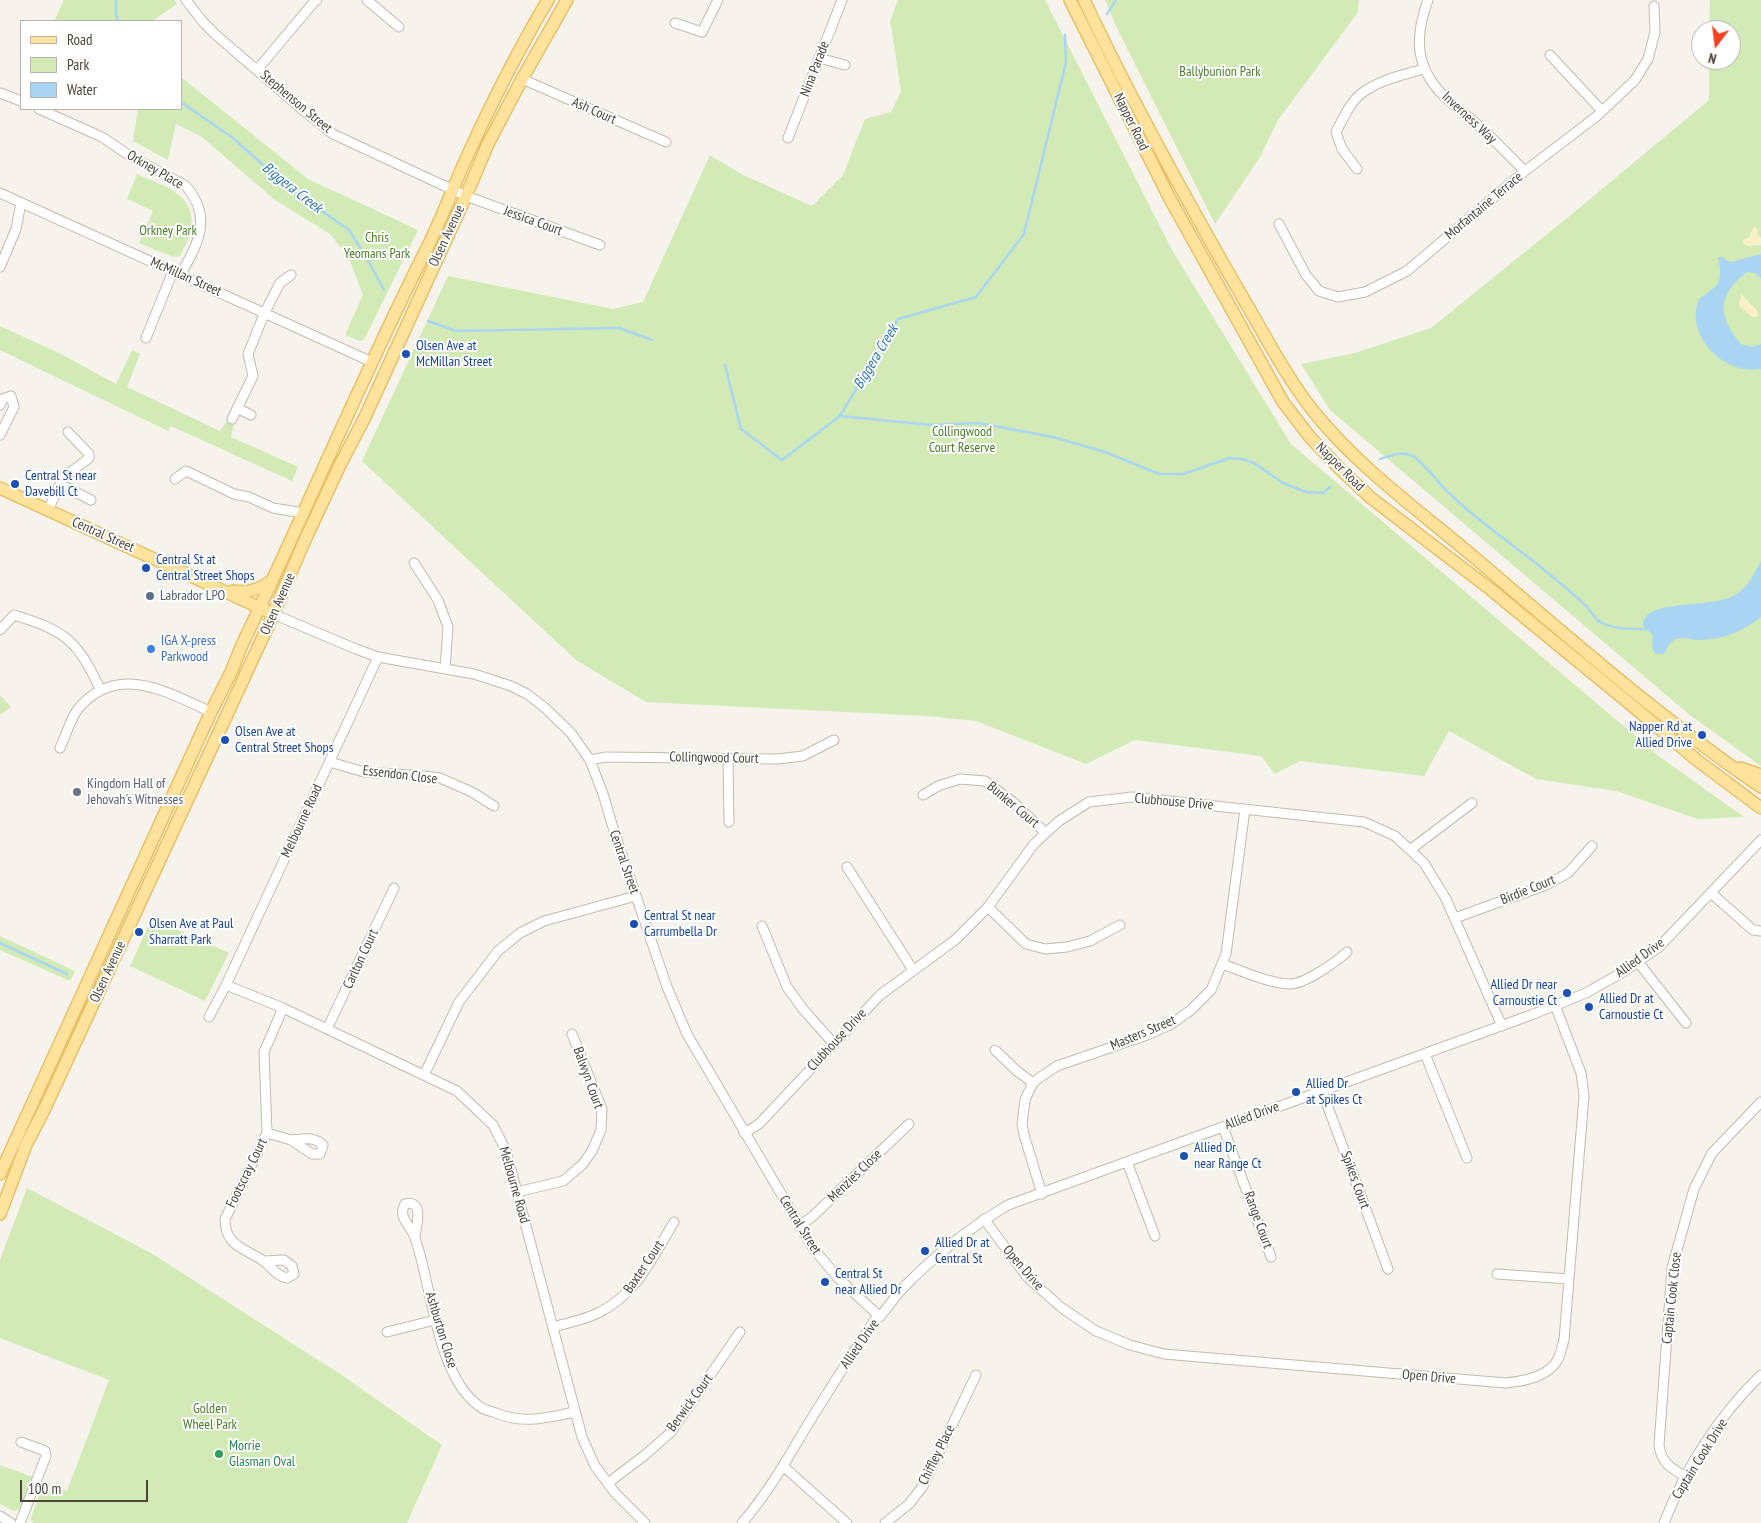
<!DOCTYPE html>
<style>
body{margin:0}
#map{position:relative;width:1761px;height:1523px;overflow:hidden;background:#f6f3ec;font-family:"PT Sans Narrow",sans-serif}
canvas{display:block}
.legend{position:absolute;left:20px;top:20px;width:162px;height:90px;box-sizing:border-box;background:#fff;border:1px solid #b7b4b0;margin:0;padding:6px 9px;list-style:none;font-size:15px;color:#4b4439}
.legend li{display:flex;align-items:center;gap:10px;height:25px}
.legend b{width:25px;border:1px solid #b7b4b0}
.north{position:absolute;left:1691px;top:20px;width:50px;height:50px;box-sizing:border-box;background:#fff;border:1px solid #b7b4b0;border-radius:50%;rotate:195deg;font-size:14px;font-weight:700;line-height:20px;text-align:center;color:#4b4439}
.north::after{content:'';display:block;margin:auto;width:18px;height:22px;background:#fc3f1d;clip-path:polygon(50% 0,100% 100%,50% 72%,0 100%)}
.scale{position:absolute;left:20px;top:1480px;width:128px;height:22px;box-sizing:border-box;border:2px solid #4b4439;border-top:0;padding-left:6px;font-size:15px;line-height:18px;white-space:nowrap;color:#4b4439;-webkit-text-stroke:4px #fff;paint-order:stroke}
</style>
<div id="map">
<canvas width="1761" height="1523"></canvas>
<ul class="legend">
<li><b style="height:6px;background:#ffe39c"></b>Road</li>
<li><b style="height:14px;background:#d2eab5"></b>Park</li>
<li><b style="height:14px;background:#a9d4f2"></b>Water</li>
</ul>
<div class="north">N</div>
<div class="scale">100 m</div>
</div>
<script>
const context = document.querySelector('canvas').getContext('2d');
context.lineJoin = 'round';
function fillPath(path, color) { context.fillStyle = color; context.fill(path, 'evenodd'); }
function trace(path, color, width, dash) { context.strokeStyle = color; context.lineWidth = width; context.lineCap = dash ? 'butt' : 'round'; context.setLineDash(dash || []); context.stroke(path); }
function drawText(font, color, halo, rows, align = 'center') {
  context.font = font + ' "PT Sans Narrow",sans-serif'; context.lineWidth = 4; context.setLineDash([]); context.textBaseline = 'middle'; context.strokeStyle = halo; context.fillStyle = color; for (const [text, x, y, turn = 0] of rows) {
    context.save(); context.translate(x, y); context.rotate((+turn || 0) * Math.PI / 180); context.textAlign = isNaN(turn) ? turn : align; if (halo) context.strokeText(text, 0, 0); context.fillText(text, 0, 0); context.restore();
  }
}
fillPath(new Path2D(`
 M64 0H174L177 4 152 21H54Z
 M898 0H1045L1172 250 1291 444 1660 757 1744 817 1698 819 1616 791 1536 779 1449 731 1424 776 1300 761 1275 774 1261 756 1135 740 1086 764 976 721 926 716 646 702 576 660 362 461 448 276 613 309 643 302 710 155 741 174 812 206 843 175 865 119 891 112 901 92 891 25 890 21Z
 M1105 0H1359L1358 12 1278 120 1260 157 1215 224 1114 22Z
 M1710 0H1761V766L1691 716 1330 410 1301 364 1355 353 1431 328 1572 214 1709 100V60H1731V30H1709Z
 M181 77 308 179 418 230 364 340 360 341 345 335 363 295 349 258 330 234 275 200 202 137 176 124 168 160 133 141 138 109H181Z
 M137 174C163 186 198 194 191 231 189 239 184 248 180 256L173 257 139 243 153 211 127 199Z
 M0 326 61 354 116 384 132 350 140 354 127 387 220 431 227 421 234 424 231 437 298 467 292 481 171 426 168 431 0 350Z
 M0 695 11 707 0 715Z
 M152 918 229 953 205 1001 130 966Z
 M0 936 75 971 70 981 0 950Z
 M27 1188 151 1253 340 1374 442 1445 407 1523H34L30 1520 44 1482 67 1491 109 1380 0 1338V1260Z
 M0 1465 33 1477 21 1509 14 1511 0 1504Z`), '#d2eab5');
fillPath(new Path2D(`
 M1754 227 1758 229 1757 234 1761 238V245L1747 246 1744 244 1743 240 1749 237Z
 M1741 294 1756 309 1758 312 1757 317H1752L1739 306Z`), '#f9efc9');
fillPath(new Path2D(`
 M1761 254V279L1755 273 1747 272C1717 295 1717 316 1741 344L1752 347 1761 344V369C1724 376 1684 335 1699 299 1720 284 1723 284 1718 257H1722L1727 261 1732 262Z
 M1761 561V617C1744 631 1721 640 1699 640 1691 640 1683 636 1676 639 1669 642 1667 649 1664 654H1656C1649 646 1654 642 1652 634L1643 626C1643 623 1643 620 1645 618 1656 600 1713 608 1735 595 1748 587 1754 574 1761 561Z`), '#a9d4f2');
trace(new Path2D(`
 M116 0V14L118 21
 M1107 14 1116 0
 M181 102 233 138 290 189 349 230 366 257 384 290
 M428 321 456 331 619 328 652 340
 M725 365 741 429 782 460 840 416 898 319 976 297 1024 234 1066 62 1065 35
 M840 416 931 425 978 423 1053 437 1105 452 1159 474H1183L1230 458 1242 459 1254 463 1283 483 1306 492 1323 493 1330 487
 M1380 459C1392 455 1401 451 1413 456 1420 459 1442 487 1450 494 1482 525 1520 549 1554 578 1565 587 1577 597 1588 608 1592 612 1595 619 1600 622 1614 630 1634 629 1649 629
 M0 943 67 974`), '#a9d4f2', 2.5);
const minor = new Path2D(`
 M186 0 203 22 216 35 303 110 333 134 466 196 600 245
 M367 0 399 27
 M1428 0C1414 38 1415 69 1446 98 1454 106 1464 113 1472 120 1491 136 1507 154 1525 171
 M675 23 702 32 718 0
 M1550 55 1602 111
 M819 58 845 65
 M257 70 314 2 317 0
 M522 79 666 142
 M0 93 21 101
 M39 109 102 137 130 156 186 186C213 218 198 243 181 274
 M788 138 842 0
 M1357 169 1342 149 1336 132C1343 119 1350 102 1362 93 1379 80 1403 75 1423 69
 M0 193 372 362
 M1279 224 1306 275 1319 291 1338 297 1365 292 1407 271 1525 171 1597 116 1635 80 1648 59 1655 32 1654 6
 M0 267 16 229 21 203
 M146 338 173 271
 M0 405 3 399 11 396 14 407 0 435
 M237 408 251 415
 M232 419 253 376 248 354 265 312 280 283 291 275
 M175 479 186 471 234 494 249 497 273 508 303 513
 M60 484 91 500
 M48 510 63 478 89 458V454L68 432
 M414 563 438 600 448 627 445 669
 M273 614 356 649 378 657 474 674 511 686 527 694 544 707 571 733 590 760 603 794 614 831 667 987 687 1034 813 1248 838 1278 880 1317
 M0 630 14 615C66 631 77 640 100 689
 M60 748C66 736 70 719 78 709 117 662 167 692 211 712
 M728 759 729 822
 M590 760 606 757 777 759 803 756 834 740
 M330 762 364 772 425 776 440 778 472 792 494 806
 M923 795 938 786 960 779 985 781 1013 802 1046 833
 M1410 850 1472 803
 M847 867 913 970
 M1711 893 1753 930 1761 931
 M988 907 1026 944 1045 949 1067 947 1090 941 1120 925
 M1455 918 1546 885 1568 873 1592 846
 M762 926 787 987 803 1009 833 1043
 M1638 962 1686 1023
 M1222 964C1243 971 1267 983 1290 984 1305 984 1336 962 1347 952
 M226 985 283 1008 457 1091 493 1125 506 1151 582 1437 595 1466 615 1493 645 1523
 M209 1017 226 985 378 657
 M327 1029 394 888
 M995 1050 1017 1071 1033 1083
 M1425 1054 1467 1158
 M424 1075 459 1002 498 951 520 933 544 921 636 896
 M1322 1091 1388 1269
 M1223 1127 1271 1257
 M267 1133 291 1140 312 1154H320L323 1145C314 1136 303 1139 291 1140
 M744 1133 759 1124 880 995 955 940 988 907 1034 844 1059 821 1089 802 1132 797 1364 822 1395 836 1424 863 1446 899 1502 1026
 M1127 1162 1155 1236
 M517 1192 563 1181 582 1165 592 1151 601 1130 602 1109 572 1034
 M1042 1194 1024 1135 1022 1124 1025 1100 1029 1091 1033 1083 1039 1078 1057 1066 1147 1035 1170 1025 1191 1010 1211 990 1226 954 1245 809
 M984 1219 1028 1278 1062 1308 1096 1331 1130 1345 1164 1354 1506 1383C1524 1381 1549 1377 1558 1359 1561 1353 1562 1346 1564 1340L1584 1096 1581 1073 1555 1005
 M799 1226 812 1217 909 1124
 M415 1236C417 1225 424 1199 405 1204 397 1218 411 1225 415 1238 432 1285 436 1375 479 1406 483 1409 489 1411 493 1412 524 1425 544 1418 575 1412
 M264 1261 284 1260 292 1266 294 1274 287 1278C276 1276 271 1266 262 1260 244 1248 225 1246 225 1219L267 1133 264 1052 283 1008
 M1497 1274 1569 1279
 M553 1327C567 1323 584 1320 598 1313 637 1294 652 1258 674 1222
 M387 1332 435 1320
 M783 1466 847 1523
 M1686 1477C1671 1468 1661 1463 1659 1445L1672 1268 1694 1189 1712 1153 1761 1102
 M608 1483 645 1455 671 1432 740 1332
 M0 1516 11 1523
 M20 1523 46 1456 45 1451 21 1442
 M742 1523C768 1493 788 1458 808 1424 830 1389 851 1355 874 1321 886 1313 892 1299 902 1289 934 1256 969 1228 1008 1205L1531 1015 1586 993 1623 972 1659 947 1761 840
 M885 1523 909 1504 923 1486 976 1375
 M1664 1523C1685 1469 1719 1415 1761 1375`);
const major = new Path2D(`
 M1070 0 1169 197 1283 402 1309 436 1341 470 1371 498 1490 589 1629 703 1698 761 1761 808
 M1084 0C1130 98 1182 192 1236 286 1260 326 1285 376 1314 412 1359 468 1421 512 1475 558 1568 637 1660 718 1761 787
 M0 488 267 611
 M233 591C248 593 259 590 271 581
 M1740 768 1761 775
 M0 1174 211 712 232 670 241 647C305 514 362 376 429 244 442 217 453 188 465 161 490 106 517 52 548 0
 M0 1214 26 1145 45 1108 268 626 305 540 341 463 364 419 466 196 488 144 522 79 567 0`);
trace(minor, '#c2bbae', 11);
trace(major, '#e6c16a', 14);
trace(minor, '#fff', 9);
trace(major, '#ffe39c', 11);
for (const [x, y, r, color] of [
 [406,354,5,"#1a4fb4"],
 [15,484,5,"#1a4fb4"],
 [146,568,5,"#1a4fb4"],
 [150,596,5,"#5c6f8a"],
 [151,649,5,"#3f7fe0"],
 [1702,735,5,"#1a4fb4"],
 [225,740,5,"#1a4fb4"],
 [77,792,5,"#6b7280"],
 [634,924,5,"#1a4fb4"],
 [139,932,5,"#1a4fb4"],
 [1567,993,5,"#1a4fb4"],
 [1589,1007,5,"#1a4fb4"],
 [1296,1092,5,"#1a4fb4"],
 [1184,1156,5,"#1a4fb4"],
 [925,1251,5,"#1a4fb4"],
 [825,1282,5,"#1a4fb4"],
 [219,1454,5,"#2e9e5b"]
]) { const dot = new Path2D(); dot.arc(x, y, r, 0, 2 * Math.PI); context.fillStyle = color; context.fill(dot); trace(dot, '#fff', 2); }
drawText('14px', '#4b4439', '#fff', [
 ["Nina Parade",815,69,-69],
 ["Stephenson Street",296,102,40],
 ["Ash Court",594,111,24],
 ["Inverness Way",1469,118,43],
 ["Napper Road",1131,122,64],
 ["Orkney Place",155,170,30],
 ["Morfantaine Terrace",1484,206,-40],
 ["Jessica Court",533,221,20],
 ["Olsen Avenue",447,236,-65],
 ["McMillan Street",186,277,24],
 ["Napper Road",1340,467,45],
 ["Central Street",103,535,24],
 ["Olsen Avenue",278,604,-66],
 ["Collingwood Court",714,758,1],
 ["Essendon Close",400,775,7],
 ["Clubhouse Drive",1174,802,5],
 ["Bunker Court",1013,805,40],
 ["Melbourne Road",302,821,-65],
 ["Central Street",624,862,71],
 ["Birdie Court",1528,890,-22],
 ["Allied Drive",1640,958,-36],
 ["Carlton Court",361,959,-65],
 ["Olsen Avenue",108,972,-65],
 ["Masters Street",1143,1033,-23],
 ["Clubhouse Drive",837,1040,-47],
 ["Balwyn Court",588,1078,70],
 ["Allied Drive",1252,1116,-20],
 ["Footscray Court",247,1173,-64],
 ["Menzies Close",855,1176,-44],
 ["Spikes Court",1355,1180,70],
 ["Melbourne Road",514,1185,74],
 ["Range Court",1258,1220,70],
 ["Central Street",800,1225,58],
 ["Baxter Court",644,1267,-56],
 ["Open Drive",1023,1268,49],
 ["Captain Cook Close",1672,1298,-84],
 ["Ashburton Close",441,1330,73],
 ["Allied Drive",860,1344,-55],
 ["Open Drive",1429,1377,5],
 ["Berwick Court",690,1403,-54],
 ["Chiffley Place",937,1455,-64],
 ["Captain Cook Drive",1700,1459,-58]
]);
drawText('14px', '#4a7f2a', '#fff', [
 ["Ballybunion Park",1220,72],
 ["Orkney Park",168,231],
 ["Chris",377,238],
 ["Yeomans Park",377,254],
 ["Collingwood",962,432],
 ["Court Reserve",962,448],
 ["Golden",210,1409],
 ["Wheel Park",210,1425]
]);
drawText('14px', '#164399', '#fff', [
 ["Olsen Ave at",416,346],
 ["McMillan Street",416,362],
 ["Central St near",25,476],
 ["Davebill Ct",25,492],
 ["Central St at",156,560],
 ["Central Street Shops",156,576],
 ["Napper Rd at",1692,727,"right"],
 ["Allied Drive",1692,743,"right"],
 ["Olsen Ave at",235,732],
 ["Central Street Shops",235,748],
 ["Central St near",644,916],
 ["Carrumbella Dr",644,932],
 ["Olsen Ave at Paul",149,924],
 ["Sharratt Park",149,940],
 ["Allied Dr near",1557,985,"right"],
 ["Carnoustie Ct",1557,1001,"right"],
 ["Allied Dr at",1599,999],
 ["Carnoustie Ct",1599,1015],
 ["Allied Dr",1306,1084],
 ["at Spikes Ct",1306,1100],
 ["Allied Dr",1194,1148],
 ["near Range Ct",1194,1164],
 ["Allied Dr at",935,1243],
 ["Central St",935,1259],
 ["Central St",835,1274],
 ["near Allied Dr",835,1290]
], 'left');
drawText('14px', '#4e5e75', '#fff', [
 ["Labrador LPO",160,596]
], 'left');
drawText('14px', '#366cbe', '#fff', [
 ["IGA X-press",161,641],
 ["Parkwood",161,657]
], 'left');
drawText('14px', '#5b616d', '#fff', [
 ["Kingdom Hall of",87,784],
 ["Jehovah's Witnesses",87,800]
], 'left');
drawText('14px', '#27864d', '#fff', [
 ["Morrie",229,1446],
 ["Glasman Oval",229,1462]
], 'left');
drawText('italic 15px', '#2e7ab2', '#fff', [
 ["Biggera Creek",292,188,38],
 ["Biggera Creek",876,357,-59]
]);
</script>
